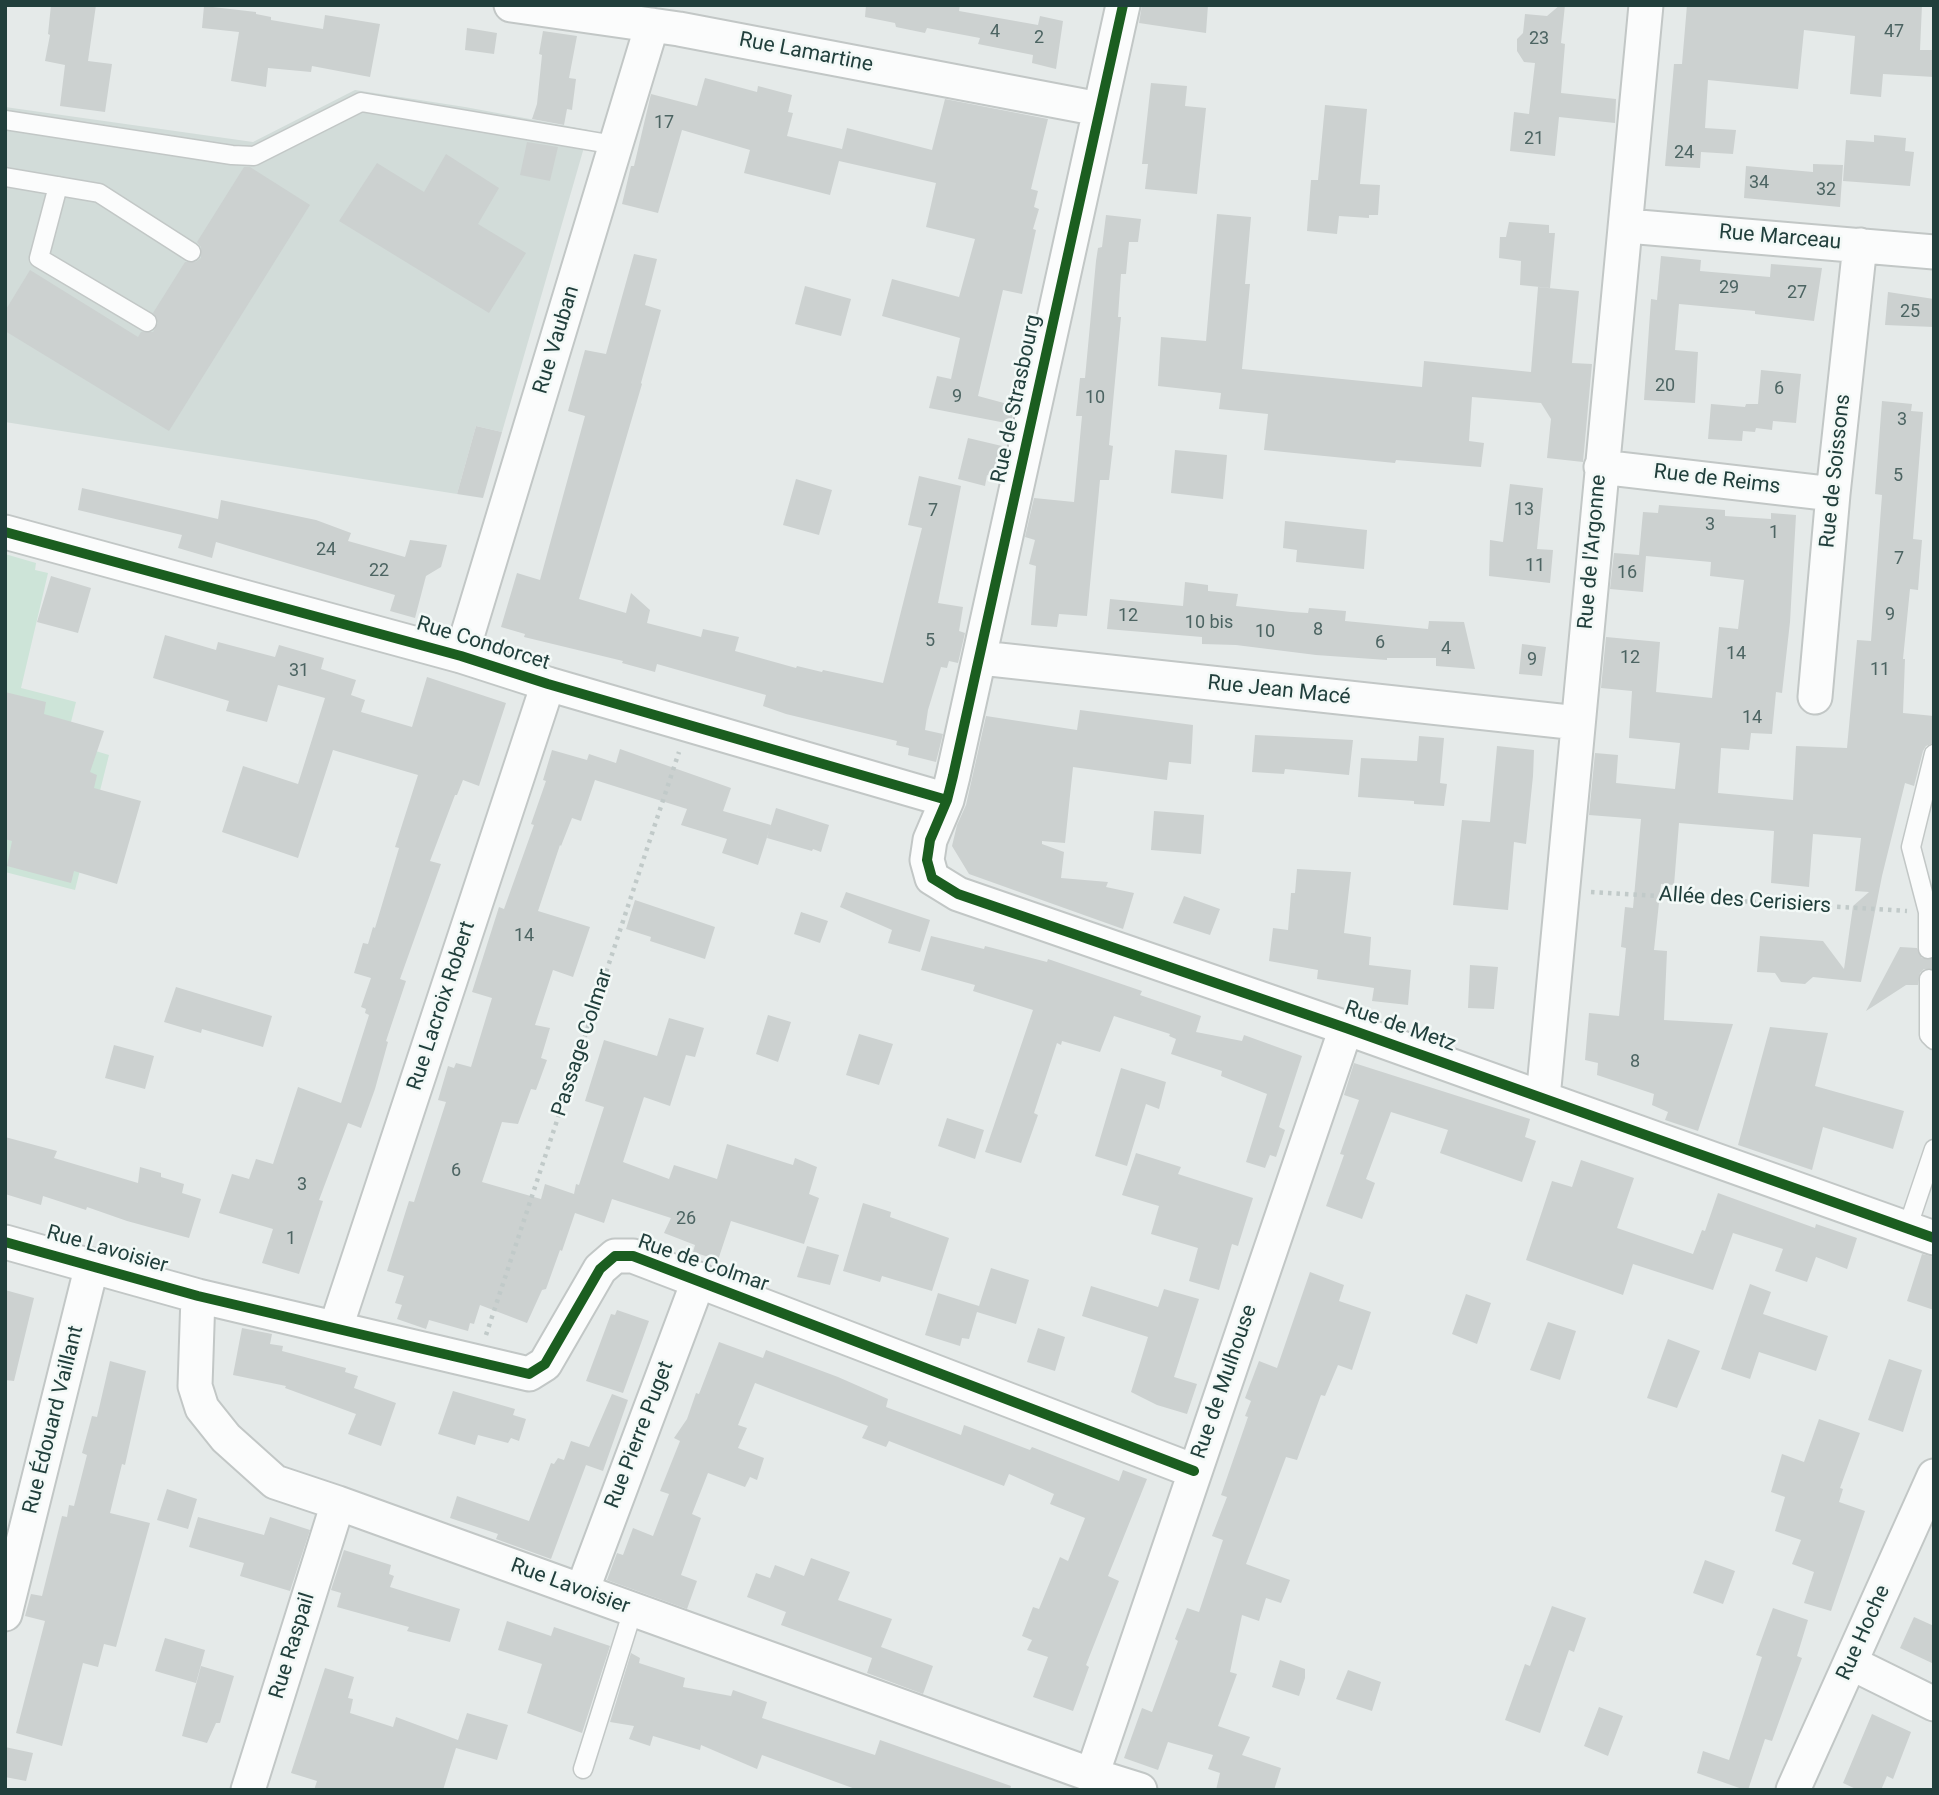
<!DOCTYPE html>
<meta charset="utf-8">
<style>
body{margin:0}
#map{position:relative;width:1939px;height:1795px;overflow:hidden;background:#e5eae9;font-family:Roboto,sans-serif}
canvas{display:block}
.frame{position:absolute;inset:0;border:7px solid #213f3c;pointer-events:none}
</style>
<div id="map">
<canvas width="1939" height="1795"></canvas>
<div class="frame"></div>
</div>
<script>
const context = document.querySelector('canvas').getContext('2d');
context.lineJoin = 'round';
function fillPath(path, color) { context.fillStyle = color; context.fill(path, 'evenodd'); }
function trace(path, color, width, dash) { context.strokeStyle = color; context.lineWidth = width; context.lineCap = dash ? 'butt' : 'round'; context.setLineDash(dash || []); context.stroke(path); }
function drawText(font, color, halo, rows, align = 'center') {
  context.font = font + ' Roboto,sans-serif'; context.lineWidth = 5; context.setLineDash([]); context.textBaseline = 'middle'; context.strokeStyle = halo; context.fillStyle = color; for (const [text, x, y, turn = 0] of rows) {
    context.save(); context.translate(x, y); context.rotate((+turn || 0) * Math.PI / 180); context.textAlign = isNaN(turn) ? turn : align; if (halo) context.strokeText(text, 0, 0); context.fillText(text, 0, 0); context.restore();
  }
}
fillPath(new Path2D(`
 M355 90 465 107 589 130 502 432 476 426 457 494 5 422V107L253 142Z`), '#d2dcd9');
fillPath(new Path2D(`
 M5 554 36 563 35 570 48 573 21 688 76 702 66 742 109 755 75 890 5 872Z`), '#cde4d8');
fillPath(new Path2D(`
 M51 5H96L88 61 112 64 105 112 60 106 65 65 45 61 50 35 48 34Z
 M866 5H960L959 11 1038 25 1040 16 1063 21 1056 69 1032 63 1033 55 978 44 980 38 927 28 925 33 896 27 895 23 865 17Z
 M1142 5H1208L1206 33 1139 23Z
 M1560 5H1565L1561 43 1565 44 1561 93 1616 99 1615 123 1559 117 1555 156 1510 151 1514 112 1529 114 1535 63 1524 62 1517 51V39L1523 33 1525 14 1547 16Z
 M1687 5H1922L1920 50H1934V77L1883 74 1881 97 1850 94 1855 36 1804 30 1798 89 1708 80 1705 128 1736 130 1733 154 1701 152 1700 168 1665 166 1674 64H1682Z
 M204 6 256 12V14L271 17V20L323 29 325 15 380 24 370 77 312 66 311 72 268 68 266 87 231 81 239 32 202 28Z
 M467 28 497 33 494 54 465 50Z
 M543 31 577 36 569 78 576 79 572 110 567 109 564 125 532 119 537 104 542 55 539 54Z
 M705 78 757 92 758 86 792 95 788 112 793 113 787 136 842 149 847 128 932 150 945 99 1048 119 1031 189 1038 191 1034 207 1039 209 1033 229 1036 230 1022 294 1003 290 978 396 1015 406 1011 424 929 408 937 376 951 379 960 338 882 316 892 279 959 297 975 239 926 227 936 183 839 161 830 195 744 173 750 150 682 130 658 213 622 204 631 166H634L651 94 697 106Z
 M1151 83 1187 86 1185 106 1206 108 1197 194 1145 189 1148 164H1142Z
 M1325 105 1367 109 1360 184 1380 185 1378 215H1369V218L1339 216 1337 234 1307 231 1311 180H1318Z
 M1874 135 1906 138 1905 151 1914 152 1910 186 1843 181 1846 140 1874 142Z
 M527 142 558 147 550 181 520 175Z
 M446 154 499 188 478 224 526 253 489 313 339 221 377 163 424 192Z
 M1813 164 1843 165 1840 207 1744 198 1746 166 1813 172Z
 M244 167H250L310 205 169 431 5 331V311L30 270 138 337 141 332H153L158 323 153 313 185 262H196L201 258V247L197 242Z
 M1217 214 1251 217 1245 284H1250L1242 369 1422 387 1424 361 1531 372 1538 287 1579 291 1572 363 1592 364 1583 462 1547 458 1551 419 1541 403 1472 397 1469 441 1484 443 1481 467 1396 460 1395 463 1264 450 1268 414 1219 409 1221 393 1158 386 1161 337 1206 341Z
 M1106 215 1141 219 1138 242H1129L1126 274H1121L1118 317H1121L1109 445 1113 446 1109 480H1100L1087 616 1059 614 1057 627 1031 625 1036 566 1029 564 1035 540 1025 537 1034 498 1074 502 1082 416H1076L1080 378H1085L1096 261 1098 248 1102 247Z
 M1509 222 1549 225V233H1555L1550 288 1520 285 1521 261 1499 258 1500 237H1506Z
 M634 254 657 259 645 305 661 310 641 383 642 384 579 599 626 613 631 593 650 610 647 623 701 637 703 629 739 637 735 651 796 668 797 666 822 672 823 670 883 683 922 528 908 525 919 476 961 486 938 603 963 607 959 631 965 633 958 663 949 661 947 668 941 667 928 710 925 730 943 734 936 762 908 755 909 748 896 745 897 741 786 714 763 706 766 695 657 664 655 672 622 663 623 661 524 637 525 634 501 627 517 573 540 580 585 416 568 411 585 350 606 354Z
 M1661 256 1701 260 1700 271 1770 277 1771 264 1822 268 1814 321 1755 314V311L1679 304 1675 350 1698 352 1695 403 1644 400 1651 299 1657 300Z
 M805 286 851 299 841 336 795 324Z
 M1888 292 1934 299V327L1885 325Z
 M1761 370 1801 374 1796 423 1773 421 1772 430 1756 428 1755 432 1743 431 1742 441 1708 439 1711 404 1745 407 1746 404H1758Z
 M1882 401 1912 404 1911 411 1923 412 1913 539 1922 540 1918 590 1910 589 1903 659H1905L1903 713 1934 716V743L1926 746 1923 751 1914 786 1905 783 1882 876 1861 982 1813 977 1805 984 1781 982 1775 973 1757 972 1760 936 1823 941 1844 969 1853 906 1869 892 1855 891 1861 838 1813 834 1809 887 1771 883 1774 831 1679 823 1674 885 1661 884 1654 950 1667 951 1664 1020 1733 1024 1698 1131 1665 1120 1668 1112 1652 1105 1654 1094 1597 1075 1598 1063 1585 1060 1589 1013 1619 1016 1626 948 1621 947 1625 907 1633 908 1641 819 1589 815 1595 753 1618 755 1616 783 1675 789 1680 743 1629 738 1632 691 1601 688 1606 637 1660 642 1656 692 1712 698 1719 627 1738 629 1744 580 1710 576 1711 562 1646 556 1643 592 1610 589 1614 553 1639 555 1643 512 1658 513 1659 505 1725 510V516L1771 519V513L1796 515 1790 622 1782 693 1776 692 1772 734 1751 733 1749 750 1721 748 1718 793 1793 800 1796 746 1847 748 1857 640 1871 641 1882 495 1875 494Z
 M476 426 502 432 483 498 457 494Z
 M968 438 1002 446 995 477 987 475 985 486 958 479Z
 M1175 450 1227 455 1223 499 1171 493Z
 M796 479 832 490 819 535 783 525Z
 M1510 484 1543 488 1537 549 1553 550 1550 583 1489 576 1490 540 1503 542Z
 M82 488 218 519 221 500 316 520 351 533 348 541 405 557 410 540 447 545 441 567 426 576 415 618 390 611 395 595 216 542 212 558 178 548 182 535 78 510Z
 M1285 521 1367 530 1364 569 1296 562 1297 550 1283 548Z
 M51 576 91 588 78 633 37 622Z
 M1185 582 1208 585V591L1238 594 1236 606 1291 612 1308 613 1309 608 1346 611 1345 621 1428 629 1429 621 1464 622 1475 669 1436 666V658H1387V660L1316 655 1236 645 1202 644V637L1107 629 1110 599 1183 606Z
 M165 635 216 650 218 642 275 657 279 645 324 658 321 669 356 680 351 695 365 700 361 712 412 727 427 677 506 703 479 786 463 780 457 795H455L430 861 441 864 400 979 406 981 386 1041 388 1042 375 1089 361 1128 348 1123 319 1200 323 1201 299 1274 262 1263 273 1229 219 1213 232 1174 249 1179 256 1159 273 1164 298 1087 341 1103 369 1015 365 1013 366 1009 361 1007 371 978 354 973 363 943 368 944 373 927 375 928 399 848 395 847 418 775 333 750 298 858 222 832 243 766 298 784 325 698 278 685 267 722 226 711 229 701 153 678Z
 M1522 644 1546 647 1542 676 1519 674Z
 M5 692 46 702 44 714 104 731 90 772 97 775 94 788 141 801 117 884 74 871 71 883 7 866 12 841 5 839Z
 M1080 710 1193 725 1191 764 1169 762 1167 780 1073 767 1065 843 1042 841V844L1064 852 1061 878 1108 882 1106 887 1134 893 1123 929 969 874 952 846 957 825 966 805 986 716 1077 730Z
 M1255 735 1353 740 1349 775 1285 769 1284 774 1252 772Z
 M1419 736 1444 738 1440 783 1447 784 1444 806 1414 804V801L1358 797 1361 758 1417 761Z
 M1497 746 1534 750 1533 776 1526 844 1514 842 1508 910 1453 905 1462 820 1490 822Z
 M620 749 731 788 723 811 771 825 758 865 722 853 727 839 681 825 687 809 595 780 581 821 572 818 561 846 560 845 538 911 590 927 573 977 553 970 535 1025 550 1028 541 1058 547 1060 536 1090 531 1089 518 1124 502 1122 482 1182 541 1199 545 1184 574 1194 576 1184 579 1185 604 1107 585 1101 604 1040 657 1056 669 1018 704 1028 695 1057 686 1055 670 1106 644 1097 623 1162 669 1179 674 1165 717 1179 727 1144 793 1165 795 1158 817 1167 809 1194 819 1198 804 1244 731 1221 718 1260 693 1252 695 1245 664 1233 671 1218 612 1199 604 1223 575 1213 562 1251 560 1250 546 1289 542 1290 527 1323 480 1305 474 1324 470 1323 468 1331 429 1320 426 1329 397 1319 402 1305 395 1303 404 1276 387 1271 409 1201 414 1202 446 1102 438 1100 448 1066 454 1068 456 1063 471 1067 492 998 472 992 499 907 504 909 534 825 531 824 546 781 543 780 552 750 587 760 589 754 616 763Z
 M776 808 829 825 821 852 813 849 812 851 767 838Z
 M1154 811 1204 815 1201 854 1151 850Z
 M1297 869 1351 872 1344 933 1371 937 1369 965 1411 970 1408 1005 1372 1001 1374 988 1317 979 1318 970 1269 961 1273 928 1288 930 1291 893H1295Z
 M846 892 930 920 920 952 888 943 892 930 840 907Z
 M1184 896 1220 909 1210 935 1173 923Z
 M635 900 715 927 705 959 650 941 651 937 626 929Z
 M801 912 828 921 820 943 794 934Z
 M931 936 984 949 985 946 1047 962 1048 959 1142 991 1140 995 1201 1016 1196 1032 1242 1041 1244 1035 1302 1056 1279 1127 1285 1130 1276 1157 1270 1155 1265 1168 1246 1162 1267 1094 1221 1076 1222 1071 1171 1054 1176 1039 1169 1036 1170 1034 1114 1016 1100 1052 1062 1041 1061 1045 1057 1043 1034 1113 1038 1115 1021 1163 985 1152 1033 1010 973 991 975 985 921 970Z
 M1900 947 1917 948 1922 958 1934 959V969H1924L1920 973 1918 985H1906L1866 1011Z
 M1470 965 1498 967 1494 1009 1468 1008Z
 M176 987 272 1016 263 1047 202 1029 201 1033 164 1022Z
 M768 1015 791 1022 778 1062 756 1054Z
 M1770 1027 1828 1033 1815 1086 1904 1111 1893 1149 1823 1127 1812 1170 1738 1145Z
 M859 1034 893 1044 879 1085 846 1075Z
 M114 1045 154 1056 145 1089 105 1078Z
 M1354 1063 1530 1119 1525 1137 1536 1141 1522 1182 1440 1153 1448 1130 1391 1112 1366 1179 1375 1183 1362 1219 1326 1206 1344 1155 1340 1154 1359 1100 1344 1095Z
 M1121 1068 1166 1082 1159 1109 1146 1104 1127 1166 1095 1156Z
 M947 1118 984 1130 975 1159 938 1146Z
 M5 1137 57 1151 54 1158 138 1183 140 1167 161 1173V1177L184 1184 182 1193 201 1199 189 1238 127 1221 87 1207 86 1210 43 1196 41 1205 5 1194Z
 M1136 1153 1181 1167 1178 1174 1253 1198 1238 1246 1232 1244 1219 1290 1189 1281 1198 1248 1151 1234 1159 1206 1122 1195Z
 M1581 1160 1634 1178 1617 1228 1693 1254 1702 1230 1705 1231 1718 1193 1815 1228 1816 1224 1857 1238 1847 1269 1816 1257 1807 1282 1775 1271 1783 1249 1733 1233 1713 1290 1633 1264 1623 1295 1526 1260 1552 1181 1572 1187Z
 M863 1203 891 1212 890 1217 949 1238 932 1291 882 1276 880 1282 843 1271Z
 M807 1246 839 1255 830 1285 797 1277Z
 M1922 1254 1934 1257V1310L1907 1301Z
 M991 1268 1029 1280 1016 1324 977 1312 969 1339 962 1338 960 1346 925 1335 938 1293 979 1306Z
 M1310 1272 1344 1285 1339 1301 1371 1312 1352 1370 1338 1365 1325 1396 1321 1395 1297 1460 1286 1457 1246 1564 1290 1580 1281 1603 1266 1598 1259 1621 1242 1615 1230 1672 1237 1674 1218 1726 1250 1737 1242 1755 1281 1768 1274 1790H1216L1220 1773 1208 1769 1213 1755 1168 1742 1158 1770 1124 1758 1142 1708 1152 1712 1178 1641 1175 1639 1187 1608 1199 1612 1223 1540 1212 1536 1227 1497 1221 1495 1248 1417 1245 1416 1251 1401 1245 1398 1259 1361 1277 1368Z
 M1750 1284 1771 1292 1763 1314 1828 1336 1816 1371 1759 1352 1750 1379 1721 1369Z
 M1091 1286 1158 1307 1164 1289 1199 1299 1174 1377 1197 1384 1187 1414 1157 1405 1131 1392 1148 1337 1082 1316Z
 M5 1290 34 1298 14 1381 5 1380Z
 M1466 1294 1491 1303 1477 1344 1452 1334Z
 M617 1310 649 1321 623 1393 586 1381 611 1314 615 1315Z
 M1548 1322 1576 1331 1560 1380 1530 1370Z
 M242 1328 272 1334 270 1344 283 1346 282 1351 346 1368 345 1372 358 1376 354 1388 396 1403 381 1446 348 1434 356 1414 285 1388 286 1386 233 1375Z
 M1038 1328 1065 1337 1055 1371 1027 1362Z
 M1668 1339 1700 1351 1677 1408 1647 1398Z
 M719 1342 763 1358 766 1350 838 1377 888 1399 886 1407 961 1435 964 1425 1030 1450 1032 1447 1119 1481 1123 1470 1147 1479 1108 1576 1119 1581 1086 1665 1089 1667 1073 1711 1033 1697 1048 1657 1027 1650 1032 1640 1022 1636 1033 1607 1039 1609 1060 1557 1068 1561 1085 1518 1050 1504 1054 1494 1009 1474 1004 1486 889 1441 886 1447 862 1438 868 1426 755 1383 738 1425 747 1428 738 1448 764 1458 757 1480 750 1477 745 1487 708 1473 692 1514 701 1518 681 1575 697 1581 687 1609 607 1580 617 1553 623 1555 633 1528 653 1536 669 1494 660 1491 680 1441 674 1438 687 1419 696 1393 699 1394Z
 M1889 1359 1922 1370 1903 1432 1868 1420Z
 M110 1361 146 1371 125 1465 122 1464 110 1513 150 1523 116 1647 104 1644 98 1667 83 1663 62 1746 16 1733 45 1621 25 1616 31 1594 42 1596 62 1516 67 1517 69 1505 74 1506 87 1455 82 1453 92 1416 97 1417Z
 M453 1391 515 1409 513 1415 526 1419 519 1441 511 1438 508 1443 478 1435 475 1445 438 1434Z
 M612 1394 628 1400 603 1471 586 1465 551 1559 496 1539 498 1534 450 1518 457 1496 529 1521 551 1463 554 1464 558 1458 564 1460 571 1441 589 1447Z
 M1819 1419 1860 1433 1840 1488 1843 1489 1839 1502 1865 1511 1831 1611 1804 1603 1814 1572 1792 1564 1801 1540 1775 1531 1785 1497 1771 1492 1782 1454 1804 1462Z
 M167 1489 197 1499 188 1529 157 1520Z
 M198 1517 264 1535 270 1517 310 1530 290 1591 240 1576 244 1563 189 1547Z
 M344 1550 391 1565 389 1574 394 1576 390 1587 460 1609 450 1642 407 1631 409 1627 337 1607 341 1593 331 1590Z
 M811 1558 850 1572 838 1600 892 1619 881 1647 933 1666 923 1694 867 1673 872 1658 781 1625 786 1612 747 1597 756 1573 770 1578 775 1565 804 1576Z
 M1705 1560 1735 1571 1723 1604 1693 1593Z
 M1552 1606 1586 1618 1574 1652 1569 1650 1540 1733 1505 1720 1525 1664 1530 1666Z
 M1773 1608 1808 1620 1797 1656 1802 1658 1772 1741 1765 1739 1748 1790H1745L1697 1773 1703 1751 1729 1760 1762 1657 1756 1655Z
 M1914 1617 1934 1626V1664L1900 1648Z
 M507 1621 551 1636 554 1627 610 1646 582 1733 527 1713 542 1664 498 1650Z
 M165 1638 205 1650 196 1683 155 1671Z
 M631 1653 640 1658 639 1663 685 1678 683 1687 731 1696 733 1690 767 1702 762 1718 875 1755 880 1740 1011 1786 1010 1790H858L762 1755 757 1769 701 1745 700 1750 653 1736 650 1746 629 1739 634 1726 610 1722Z
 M1280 1660 1305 1669V1678L1299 1696 1272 1687Z
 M201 1666 234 1676 220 1723H216L207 1743 182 1736Z
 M325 1668 354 1677 348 1698 353 1699 350 1713 393 1727 396 1717 458 1740 467 1713 508 1725 497 1760 456 1748 443 1790H314L317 1781 291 1773Z
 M1348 1670 1381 1682 1372 1711 1336 1699Z
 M1599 1707 1623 1716 1608 1756 1584 1746Z
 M1872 1714 1911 1732 1893 1779 1887 1776 1881 1790H1858L1843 1783Z
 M5 1747 33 1753 26 1781 5 1777Z`), '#ccd1d0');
const service = new Path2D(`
 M5 120 232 155 254 156 361 102 615 145
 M5 177 99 193 191 252
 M58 186 39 258 147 322
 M1928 949V912L1911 847 1934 754
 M1929 979V1035L1934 1040
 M1907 1229 1934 1149
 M583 1769 633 1610`);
const minor = new Path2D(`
 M511 5 679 29 1099 109
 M1123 5 953 776 947 800 930 840 927 860 932 878 958 894 1346 1028 1934 1238
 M1627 226 1934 252
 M1601 467 1833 494
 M5 532 461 656 548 684 947 800
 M461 656 652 25
 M981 658 1578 723
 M1815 697 1833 494 1860 245
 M1543 1098 1646 5
 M5 1242 198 1296 529 1374 545 1364 600 1269 615 1256H633L1194 1471
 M198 1296 195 1386 202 1408 226 1438 275 1482 338 1503 1092 1775 1140 1790
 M336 1327 548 684
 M582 1591 699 1279
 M5 1614 92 1265
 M1851 1663 1934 1704
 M1092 1775 1346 1028
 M248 1790 338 1503
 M1793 1790 1934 1476`);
trace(service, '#c2c7c6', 21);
trace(minor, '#c2c7c6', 37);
trace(new Path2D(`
 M1591 892 1907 911
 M486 1335 679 752`), '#c1cac9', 4.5, [3.5, 5]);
trace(service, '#fbfcfc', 18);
trace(minor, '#fbfcfc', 33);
trace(new Path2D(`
 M1123 5 953 776 947 800 930 840 927 860 932 878 958 894 1346 1028 1934 1238
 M5 532 461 656 548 684 947 800
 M5 1242 198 1296 529 1374 545 1364 600 1269 615 1256H633L1194 1471`), '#1b5e20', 10);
drawText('18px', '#4c6462', null, [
 ["4",995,32],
 ["47",1894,32],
 ["2",1039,38],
 ["23",1539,39],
 ["17",664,123],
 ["21",1534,139],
 ["24",1684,153],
 ["34",1759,183],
 ["32",1826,190],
 ["29",1729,288],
 ["27",1797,293],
 ["25",1910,312],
 ["20",1665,386],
 ["6",1779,389],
 ["9",957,397],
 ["10",1095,398],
 ["3",1902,420],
 ["5",1898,476],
 ["13",1524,510],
 ["7",933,511],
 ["3",1710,525],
 ["1",1774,533],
 ["24",326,550],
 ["7",1899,559],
 ["11",1535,566],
 ["22",379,571],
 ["16",1627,573],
 ["9",1890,615],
 ["12",1128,616],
 ["10 bis",1209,623],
 ["8",1318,630],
 ["10",1265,632],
 ["5",930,641],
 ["6",1380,643],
 ["4",1446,649],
 ["14",1736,654],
 ["12",1630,658],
 ["9",1532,660],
 ["11",1880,670],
 ["31",299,671],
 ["14",1752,718],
 ["14",524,936],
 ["8",1635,1062],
 ["6",456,1171],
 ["3",302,1185],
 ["26",686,1219],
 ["1",291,1239]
]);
drawText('21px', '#213f3c', '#f3f9f7', [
 ["Rue Lamartine",806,53,11],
 ["Rue Marceau",1780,238,5],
 ["Rue Vauban",557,340,-73],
 ["Rue de Strasbourg",1017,399,-78],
 ["Rue de Soissons",1836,471,-84],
 ["Rue de Reims",1717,480,7],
 ["Rue de l'Argonne",1593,552,-85],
 ["Rue Condorcet",483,644,17],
 ["Rue Jean Macé",1279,691,6],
 ["Allée des Cerisiers",1745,901,4],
 ["Rue Lacroix Robert",442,1006,-72],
 ["Rue de Metz",1400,1027,19],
 ["Passage Colmar",583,1043,-72],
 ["Rue Lavoisier",107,1250,16],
 ["Rue de Colmar",703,1264,19],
 ["Rue de Mulhouse",1225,1382,-71],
 ["Rue Édouard Vaillant",54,1420,-76],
 ["Rue Pierre Puget",640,1435,-69],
 ["Rue Lavoisier",570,1587,20],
 ["Rue Hoche",1864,1633,-66],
 ["Rue Raspail",293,1646,-73]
]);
</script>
